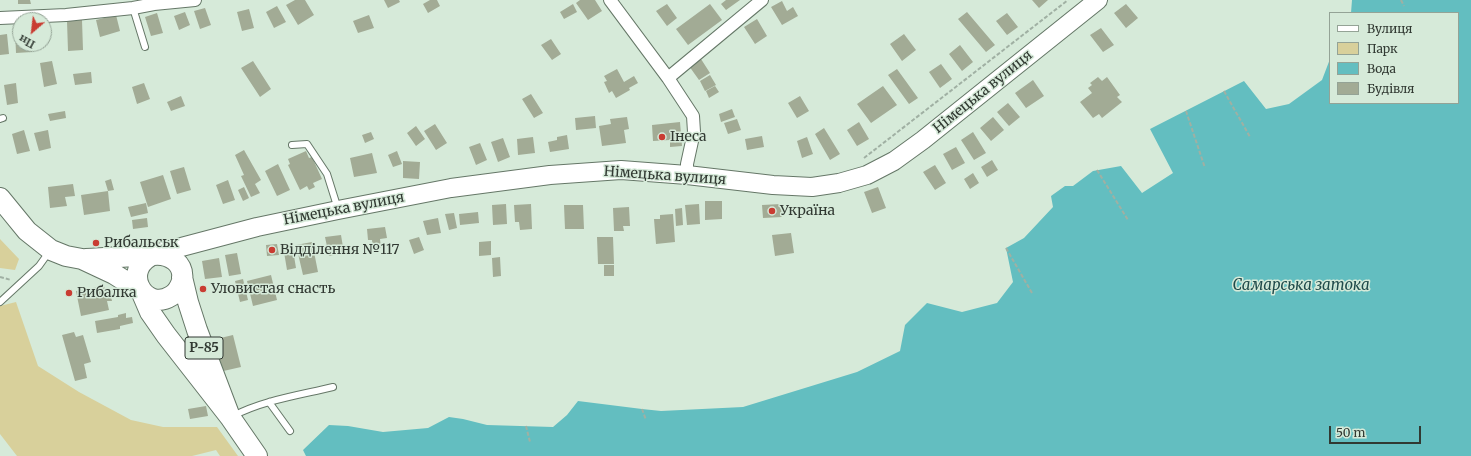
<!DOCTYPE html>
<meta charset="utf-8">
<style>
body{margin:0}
#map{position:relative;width:1471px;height:456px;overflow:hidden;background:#d6ead9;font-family:Merriweather,serif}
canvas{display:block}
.legend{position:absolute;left:1329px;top:12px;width:130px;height:92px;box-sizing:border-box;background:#d6ead9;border:1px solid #94a396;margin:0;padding:5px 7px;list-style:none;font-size:12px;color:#313932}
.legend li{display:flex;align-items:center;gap:8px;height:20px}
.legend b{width:20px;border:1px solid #94a396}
.north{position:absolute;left:12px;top:12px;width:40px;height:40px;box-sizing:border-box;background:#d6ead9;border:1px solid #94a396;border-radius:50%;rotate:208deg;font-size:11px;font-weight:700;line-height:16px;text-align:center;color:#313932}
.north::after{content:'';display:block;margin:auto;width:14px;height:18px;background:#c93c32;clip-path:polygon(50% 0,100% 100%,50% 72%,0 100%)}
.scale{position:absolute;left:1329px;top:426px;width:92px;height:18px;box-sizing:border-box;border:2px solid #313932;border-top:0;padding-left:5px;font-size:12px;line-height:14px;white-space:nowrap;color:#313932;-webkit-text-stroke:3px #d6ead9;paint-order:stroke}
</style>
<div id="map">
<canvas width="1471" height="456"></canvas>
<ul class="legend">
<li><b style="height:5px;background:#fff"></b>Вулиця</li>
<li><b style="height:11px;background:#d8d09b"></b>Парк</li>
<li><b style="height:11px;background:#63bec0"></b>Вода</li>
<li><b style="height:11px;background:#a2ab95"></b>Будівля</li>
</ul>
<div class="north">Пн</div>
<div class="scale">50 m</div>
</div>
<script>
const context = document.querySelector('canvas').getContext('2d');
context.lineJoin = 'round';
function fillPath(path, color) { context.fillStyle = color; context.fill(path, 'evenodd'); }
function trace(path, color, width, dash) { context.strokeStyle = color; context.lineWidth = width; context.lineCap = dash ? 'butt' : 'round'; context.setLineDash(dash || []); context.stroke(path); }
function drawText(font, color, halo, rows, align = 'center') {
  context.font = font + ' Merriweather,serif'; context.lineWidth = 3; context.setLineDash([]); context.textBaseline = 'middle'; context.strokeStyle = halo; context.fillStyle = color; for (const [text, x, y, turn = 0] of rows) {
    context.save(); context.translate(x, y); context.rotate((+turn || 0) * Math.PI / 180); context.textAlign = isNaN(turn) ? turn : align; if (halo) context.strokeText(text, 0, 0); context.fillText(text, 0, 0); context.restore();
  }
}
fillPath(new Path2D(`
 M0 239 19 259 15 270 0 268Z
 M16 302 38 366 79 392 131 420 163 427H217L238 456H220L216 450 192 456H17L0 434V306Z`), '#d8d09b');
fillPath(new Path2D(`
 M1352 0H1471V456H306L303 450 329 425 348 426 383 432 428 428 449 417 463 419 487 425 553 427 567 415 578 401 642 409 661 411 743 407 857 372 900 351 905 325 927 303 962 312 997 303 1013 282 1006 248 1024 238 1053 207 1051 196 1065 186H1073L1093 171 1121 166 1142 193 1173 173 1150 129 1244 81 1266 109 1289 104 1322 80 1330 59V103H1458V13H1351Z`), '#63bec0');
fillPath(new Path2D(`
 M18 0H30L31 4H18Z
 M295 0H305L314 15 298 25 286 5Z
 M384 0H399L400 2 388 8Z
 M430 0H437L440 6 428 13 423 4Z
 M580 0H595L602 11 588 20 576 3Z
 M726 0H740L726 10 721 4Z
 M1032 0H1048L1039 8Z
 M782 1 787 11 793 7 798 16 782 25 771 7Z
 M573 4 577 12 564 19 560 12Z
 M667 4 677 18 667 26 656 11Z
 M710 4 722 20 688 45 676 29Z
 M1126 4 1138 18 1126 28 1114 13Z
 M277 6 286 22 274 28 266 12Z
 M205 8 211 25 200 29 194 11Z
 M249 9 254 28 242 31 237 12Z
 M185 12 190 25 179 30 174 16Z
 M967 12 995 45 986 52 958 19Z
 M157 13 163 33 151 36 145 17Z
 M1007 13 1018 27 1007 35 996 21Z
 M116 15 120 31 100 37 96 20Z
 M369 15 374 28 358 33 353 21Z
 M757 19 767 36 755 44 744 27Z
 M82 20 83 50 68 51 67 21Z
 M1101 28 1114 45 1103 52 1090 35Z
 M20 29V44H32V52L16 53 15 30Z
 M7 34 9 54 0 55V35Z
 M904 34 916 50 902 61 890 44Z
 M551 39 561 54 552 60 541 45Z
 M960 45 973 62 962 71 949 54Z
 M701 59 710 73 699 80 689 66Z
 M52 61 57 84 44 87 40 63Z
 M253 61 271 89 260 97 241 68Z
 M941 64 952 79 940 88 929 72Z
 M617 69 624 82 634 76 638 83 629 88 630 90 616 98 612 91 609 93 604 82 607 81 604 76Z
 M897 69 918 98 909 104 888 75Z
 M91 72 92 83 75 85 73 74Z
 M710 75 716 85 705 91 700 81Z
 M1098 77 1102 81 1107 77 1120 95 1117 97 1122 102 1102 118 1099 114 1093 118 1080 102 1092 93 1088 88 1092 85 1090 83Z
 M1033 80 1044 96 1026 108 1015 93Z
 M16 83 18 103 7 105 4 85Z
 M144 83 150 99 137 104 132 87Z
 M715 86 719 92 709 98 706 91Z
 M883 86 897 105 871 123 857 104Z
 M531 94 543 113 534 118 522 99Z
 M181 96 185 106 171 111 167 102Z
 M800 96 809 111 797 118 788 103Z
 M1008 103 1020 117 1009 126 997 112Z
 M732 109 735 117 721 122 719 114Z
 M65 111 66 118 50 121 48 114Z
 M595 116 596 128 576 130 575 118Z
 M627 117 629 129 624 130 626 143 602 146 599 126 611 124 610 119Z
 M993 117 1004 130 991 141 980 128Z
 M737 119 741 130 728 134 724 123Z
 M680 122 682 146 670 147V140L653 141 652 125Z
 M859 122 869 139 857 146 847 130Z
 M435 124 447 143 436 150 424 131Z
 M416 126 425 139 416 146 407 133Z
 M824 128 840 154 830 160 815 134Z
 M24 130 30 151 17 154 12 134Z
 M48 130 51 148 39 151 34 133Z
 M371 132 374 139 365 143 362 135Z
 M973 132 986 153 974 160 961 140Z
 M567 135 569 149 550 152 548 142 557 140V137Z
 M762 136 764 147 747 150 745 139Z
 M533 137 535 153 518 155 517 139Z
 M807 137 813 154 802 158 797 141Z
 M503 138 510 157 498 162 491 142Z
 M480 143 487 160 476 165 469 147Z
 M956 147 965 163 952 170 943 154Z
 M244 150 261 180 255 184 260 193 251 197 241 176 244 175 235 155Z
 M306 151 309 158 312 157 322 179 313 183 315 187 309 190 307 186 300 190 288 165 290 164 288 159Z
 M397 151 402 164 393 167 388 155Z
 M372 153 377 173 354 177 350 158Z
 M992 160 998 170 987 177 981 167Z
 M403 161 420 162 419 179 403 178Z
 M278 164 290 190 277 196 265 171Z
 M935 165 946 183 935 190 923 172Z
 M184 167 191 190 177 194 170 171Z
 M973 173 979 183 970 189 964 179Z
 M163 175 171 199 148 207 140 182Z
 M111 179 114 190 108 191 105 181Z
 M228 180 235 200 223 204 216 185Z
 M73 184 75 196 65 197 67 206 50 208 48 187Z
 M244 187 249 198 243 201 238 190Z
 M878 187 886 208 872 213 864 192Z
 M108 191 110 211 84 215 81 195Z
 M705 201H722V219L705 220Z
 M146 203 148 213 131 217 128 207Z
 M506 204 507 224 493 225 492 205Z
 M531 204 532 229 520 230 519 222H515L514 205Z
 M699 204 700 224 687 225 685 205Z
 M781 204 782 217 763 218 762 205Z
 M564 205H583L584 229H565Z
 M629 207 630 226H623L624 231H614L613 208Z
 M682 208 683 225 676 226 675 209Z
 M478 212 479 223 460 225 459 214Z
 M454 213 457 228 449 230 445 214Z
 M673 214 675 242 656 244 654 219H660V215Z
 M147 218 148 227 133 229 132 220Z
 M438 218 441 233 427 235 423 221Z
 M385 227 387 238 380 239 381 248 373 249 372 240H368L367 229Z
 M791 233 794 253 775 256 772 235Z
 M341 235 344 253 329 256 325 237Z
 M419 237 424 250 414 254 409 240Z
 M597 237H613L614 264H598Z
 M491 241V255L479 256V242Z
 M312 242 318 272 303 275 296 245Z
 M277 244 279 255 267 256 266 245Z
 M293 250 296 268 287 270 284 252Z
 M237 253 241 274 229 276 225 255Z
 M500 257 501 276 493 277 492 258Z
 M219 258 222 277 205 279 202 261Z
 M604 265H614V276H604Z
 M271 275 277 300 253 306 247 281Z
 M243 279 248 300 240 302 235 281Z
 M104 286 106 294 110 293 112 301H107L109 310 81 316 76 291Z
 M126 313V318L132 317 133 323 120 326V329L97 333 95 321 118 317V315Z
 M74 332 76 337 83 335 91 362 84 364 87 378 75 381 62 335Z
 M233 335 241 367 219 372 212 340Z
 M206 406 208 416 190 419 188 409Z`), '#a2ab95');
const service = new Path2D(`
 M133 8 145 47
 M0 119 3 118
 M292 145 307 144 327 174 338 209
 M0 302 39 266 49 252
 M269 402 290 431
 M233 416C264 400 300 395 333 387`);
const minor = new Path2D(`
 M610 0 668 78 693 116 694 132 687 164V175
 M0 18 66 15 133 8 154 4 195 0
 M668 78 762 0`);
const secondary = new Path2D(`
 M155 254 257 227 338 210 451 188 550 175 621 170 687 175 773 185 812 187 839 183 867 175 894 161 923 140 1098 0`);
const primary = new Path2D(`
 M0 198 27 231 51 250 66 256 82 259 114 274 141 291 150 312 166 335 230 417
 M86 259C108 258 131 256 153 255 169 253 185 263 182 281 180 287 177 293 171 296 144 313 119 268 155 254
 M182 277 188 302 197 330 230 417 257 456`);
trace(service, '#657767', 8);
trace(minor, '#657767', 14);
trace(secondary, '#657767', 20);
trace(primary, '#657767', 22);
trace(new Path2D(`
 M1401 0 1404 6
 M1224 91 1250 137
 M1186 111 1205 168
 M864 158 1068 0
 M1097 170 1128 220
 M1006 248 1032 293
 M0 277 11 280
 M642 409 646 420
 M526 426 530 442`), '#a0b0a3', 2, [4, 2]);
trace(service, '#fff', 6);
trace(minor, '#fff', 12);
trace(secondary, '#fff', 18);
trace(primary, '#fff', 20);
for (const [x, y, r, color] of [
 [662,137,4,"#c93c32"],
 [772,211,4,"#c93c32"],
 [96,243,4,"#c93c32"],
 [272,250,4,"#c93c32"],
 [203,289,4,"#c93c32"],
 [69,293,4,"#c93c32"]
]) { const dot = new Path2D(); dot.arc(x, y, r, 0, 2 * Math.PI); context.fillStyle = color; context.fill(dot); trace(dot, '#d6ead9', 1.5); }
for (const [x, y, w] of [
 [204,348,38]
]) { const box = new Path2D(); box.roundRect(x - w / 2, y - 11, w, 22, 3); context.fillStyle = '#d6ead9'; context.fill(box); trace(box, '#313932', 1); }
drawText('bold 13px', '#313932', null, [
 ["Р-85",204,348]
]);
drawText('14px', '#313932', '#d6ead9', [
 ["Німецька вулиця",983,92,-39],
 ["Німецька вулиця",665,176,4],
 ["Німецька вулиця",344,209,-11]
]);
drawText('14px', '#313932', '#d6ead9', [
 ["Інеса",670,137],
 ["Україна",780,211],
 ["Рибальськ",104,243],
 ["Відділення №117",280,250],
 ["Уловистая снасть",211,289],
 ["Рибалка",77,293]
], 'left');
drawText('italic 15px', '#204b4b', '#d6ead9', [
 ["Самарська затока",1301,286]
]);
</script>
